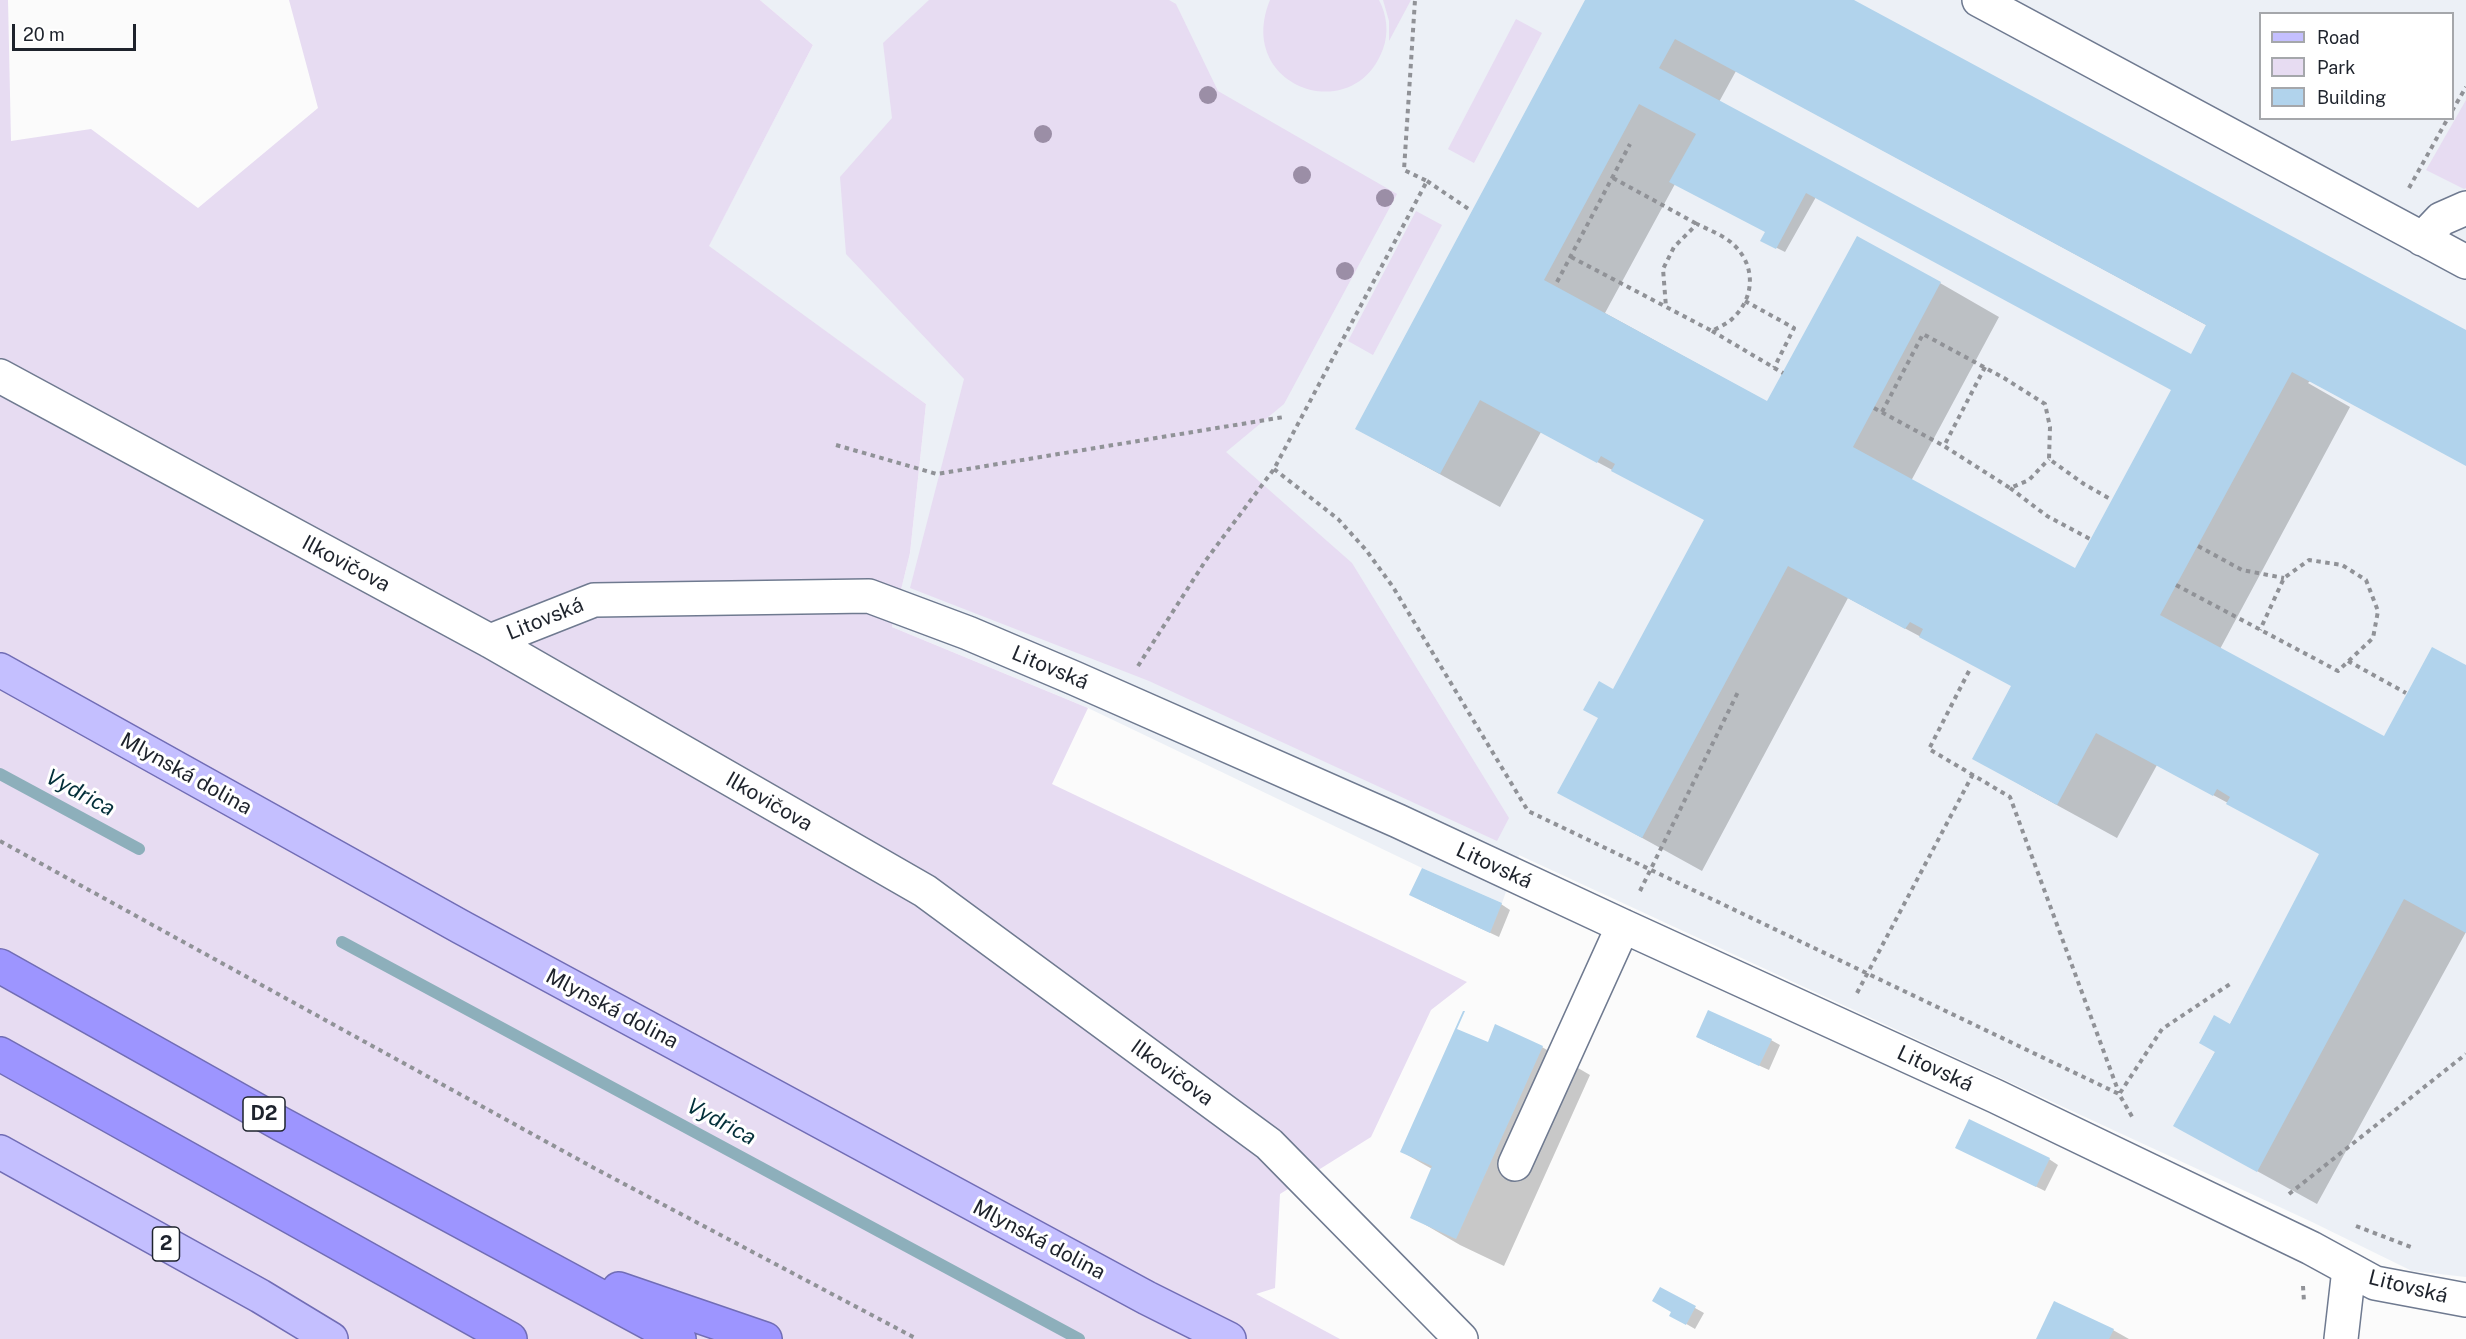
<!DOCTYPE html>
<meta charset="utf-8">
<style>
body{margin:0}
#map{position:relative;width:2466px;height:1339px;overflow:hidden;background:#fbfbfb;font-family:"Public Sans",sans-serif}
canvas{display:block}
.legend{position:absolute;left:2259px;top:12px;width:195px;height:108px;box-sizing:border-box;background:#fff;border:2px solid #a5a7ab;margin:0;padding:8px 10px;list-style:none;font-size:18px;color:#1e232c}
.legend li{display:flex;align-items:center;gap:12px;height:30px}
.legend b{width:30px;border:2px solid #a5a7ab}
.scale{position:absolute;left:12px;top:24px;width:124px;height:27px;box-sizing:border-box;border:3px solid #1e232c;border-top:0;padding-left:8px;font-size:18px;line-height:21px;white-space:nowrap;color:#1e232c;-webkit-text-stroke:4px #fff;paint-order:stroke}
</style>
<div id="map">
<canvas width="2466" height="1339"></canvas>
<ul class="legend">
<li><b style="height:8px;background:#c4bfff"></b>Road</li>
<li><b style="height:16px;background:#e7dcf2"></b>Park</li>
<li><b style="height:16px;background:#b1d3ec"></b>Building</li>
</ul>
<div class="scale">20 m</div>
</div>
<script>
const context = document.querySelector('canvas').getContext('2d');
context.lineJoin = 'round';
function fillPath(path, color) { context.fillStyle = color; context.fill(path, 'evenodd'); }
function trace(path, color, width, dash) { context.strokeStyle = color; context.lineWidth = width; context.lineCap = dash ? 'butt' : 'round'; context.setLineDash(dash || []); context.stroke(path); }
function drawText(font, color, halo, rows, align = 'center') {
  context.font = font + ' "Public Sans",sans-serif'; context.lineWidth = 6; context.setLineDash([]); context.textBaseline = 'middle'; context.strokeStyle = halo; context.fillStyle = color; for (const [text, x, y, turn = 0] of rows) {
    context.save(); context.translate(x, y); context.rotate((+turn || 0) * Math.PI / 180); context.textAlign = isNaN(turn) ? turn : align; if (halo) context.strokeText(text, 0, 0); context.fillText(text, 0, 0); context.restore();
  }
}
fillPath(new Path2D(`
 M760 0H2466V1277L2412 1271 2312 1222 1519 855 1502 903 1422 868 1088 708 892 627 910 553 926 404 708 247 813 45ZM2260 14H2452V118H2260Z`), '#ecf0f6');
fillPath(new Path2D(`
 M0 0H8L11 141 91 129 198 208 318 108 289 0H760L813 45 709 246 926 404 910 553 892 627 1088 708 1052 784 1467 982 1431 1010 1371 1137 1280 1194 1275 1288 1256 1294 1340 1339H0Z
 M929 0H1169L1176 4 1218 91 1397 194 1284 404 1226 452 1352 563 1509 818 1497 841 1149 681 910 588 964 379 846 254 840 177 892 118 883 43Z
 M1270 0H1379C1387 15 1389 33 1383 49 1354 129 1234 87 1270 0Z
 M1383 0H1411L1389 41V21Z
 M1516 19 1542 33 1474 163 1448 149Z
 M2466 100V188L2464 189 2426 170Z
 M1416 211 1442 225 1373 355 1348 341Z`), '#e7dcf2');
fillPath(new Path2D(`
 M1586 0H1851L2466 331V465L2310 381 2308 383 2350 407 2220 649 2384 738 2466 667V932L2317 1204 2175 1126 2322 855 2228 803 2157 765 2117 838 2033 792 1974 758 2013 686 1848 598 1702 871 1559 792 1706 520 1541 432 1500 507 1357 429ZM1736 71 2208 326 2192 356 1719 102ZM1675 184 1767 232 1771 245 1785 252 1816 197 2173 390 2076 570 1911 481 1999 317 1940 283 1769 403 1605 313Z
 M1420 900 1501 904 1510 910 1499 937Z
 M1771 1040 1780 1045 1769 1070 1707 1042Z
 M1488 1044 1542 1047 1590 1075 1504 1266 1460 1245 1412 1217 1432 1169 1402 1152Z
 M1966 1152 2049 1159 2058 1165 2045 1191Z
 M1661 1289 1704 1313 1695 1329 1671 1315 1673 1311Z
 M2113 1330 2129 1339H2038Z`), '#0003');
trace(new Path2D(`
 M0 774 139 849
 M342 942 1079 1339`), '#8dafbb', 12);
fillPath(new Path2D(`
 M1585 0H1854L2466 330V466L2292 372 2160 615 2384 736 2432 647 2466 665V933L2404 899 2257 1172 2173 1126 2215 1052 2199 1043 2214 1015 2230 1024 2319 854 2226 804 2230 797 2217 789 2213 796 2096 733 2057 805 1972 759 2011 686 1919 637 1923 629 1910 622 1905 629 1788 566 1642 838 1557 793 1598 718 1583 710 1599 681 1613 689 1704 520 1611 471 1615 464 1601 456 1597 463 1480 400 1440 474 1355 429ZM1675 39 2206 325 2191 354 1659 68ZM1639 104 1696 134 1669 182 1765 232 1760 241 1776 249 1806 193 2171 390 2075 568 1853 447 1941 282 1857 236 1767 401 1544 280Z
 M1422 868 1502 903 1490 933 1409 895Z
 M1708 1010 1772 1039 1759 1066 1696 1037Z
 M1463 1011H1465L1457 1029 1488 1042 1495 1024 1543 1046 1456 1239 1410 1218 1432 1166 1400 1152Z
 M1969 1119 2050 1158 2036 1187 1955 1148Z
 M1660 1287 1696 1306 1686 1325 1669 1316 1671 1312 1652 1301Z
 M2054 1301 2114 1329 2109 1339H2036Z`), '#b1d3ec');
const minor = new Path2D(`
 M1979 0 2466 262
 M2422 239 2441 219 2466 208
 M0 376 490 641 925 891 1269 1144 1461 1339
 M490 641 594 600 869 596 968 633 1074 678 1398 821 1623 926 1995 1096 2311 1248 2375 1283 2466 1300
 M1515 1164 1623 926
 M2341 1339 2349 1269`);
const major = new Path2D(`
 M0 670 461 927 1147 1298 1229 1339
 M0 1152 260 1296 331 1339`);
const highway = new Path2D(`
 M0 966 281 1124 679 1339
 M0 1054 510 1339
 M619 1289 765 1339`);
trace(minor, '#6f7a90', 36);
trace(major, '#716db5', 36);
trace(highway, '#716db5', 36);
trace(new Path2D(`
 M2452 111 2466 87
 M1613 178 1697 224
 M1427 181 1470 210
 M2409 188 2448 118
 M1571 257 1712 331C1719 327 1727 324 1732 319 1755 298 1756 266 1734 245 1725 236 1709 230 1697 224L1674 247 1663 269 1666 307
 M1557 282 1630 144
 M1745 301 1794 328 1774 368
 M1712 331 1783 373
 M1985 367 1944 446 2010 488 2029 480 2049 459
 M1874 408 1944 446
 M1882 412 1923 334 2004 378 2045 404 2050 427 2049 459 2084 484 2112 500
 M836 445 937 474 1284 417
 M1274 469 1338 519 1366 550 1393 587 1528 811 2119 1094 2134 1120
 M2010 488 2047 516 2090 539
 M2198 546 2242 570 2284 578
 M2176 585 2338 671 2373 638 2378 611 2366 580 2342 565 2309 560 2284 578 2260 630
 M2348 661 2406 693
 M1138 666 1206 560 1274 469 1427 181 1404 170 1415 0
 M1969 671 1929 749 2010 797 2119 1093
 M0 841 594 1168 917 1339
 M1640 891 1739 690
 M1857 993 1973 774
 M2120 1093 2162 1029 2233 982
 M2289 1194 2466 1054
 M2356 1226 2411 1247V1251
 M2303 1286 2304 1302`), '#909297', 4, [4.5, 4.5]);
trace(minor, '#fff', 33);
trace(major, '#c4bfff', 33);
trace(highway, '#9d95ff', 33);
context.fillStyle = '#9b8ea6';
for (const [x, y] of [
 [1208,95],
 [1043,134],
 [1302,175],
 [1385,198],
 [1345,271]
]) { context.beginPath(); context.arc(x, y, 9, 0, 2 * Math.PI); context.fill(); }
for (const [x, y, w] of [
 [264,1114,42],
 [166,1244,27]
]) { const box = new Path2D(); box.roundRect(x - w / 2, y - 17, w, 34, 4.5); context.fillStyle = '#fff'; context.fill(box); trace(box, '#1e232c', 1.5); }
drawText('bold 20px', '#1e232c', null, [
 ["D2",264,1114],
 ["2",166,1244]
]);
drawText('21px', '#1e232c', '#fff', [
 ["Ilkovičova",346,564,28],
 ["Litovská",545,619,-22],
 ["Litovská",1050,668,23],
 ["Mlynská dolina",186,774,29],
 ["Ilkovičova",769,802,30],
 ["Litovská",1494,866,25],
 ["Mlynská dolina",612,1009,28],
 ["Litovská",1935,1069,25],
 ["Ilkovičova",1172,1073,36],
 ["Mlynská dolina",1039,1240,28],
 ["Litovská",2408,1287,14]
]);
drawText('italic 22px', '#032f39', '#fff', [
 ["Vydrica",80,793,28],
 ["Vydrica",721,1122,28]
]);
</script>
